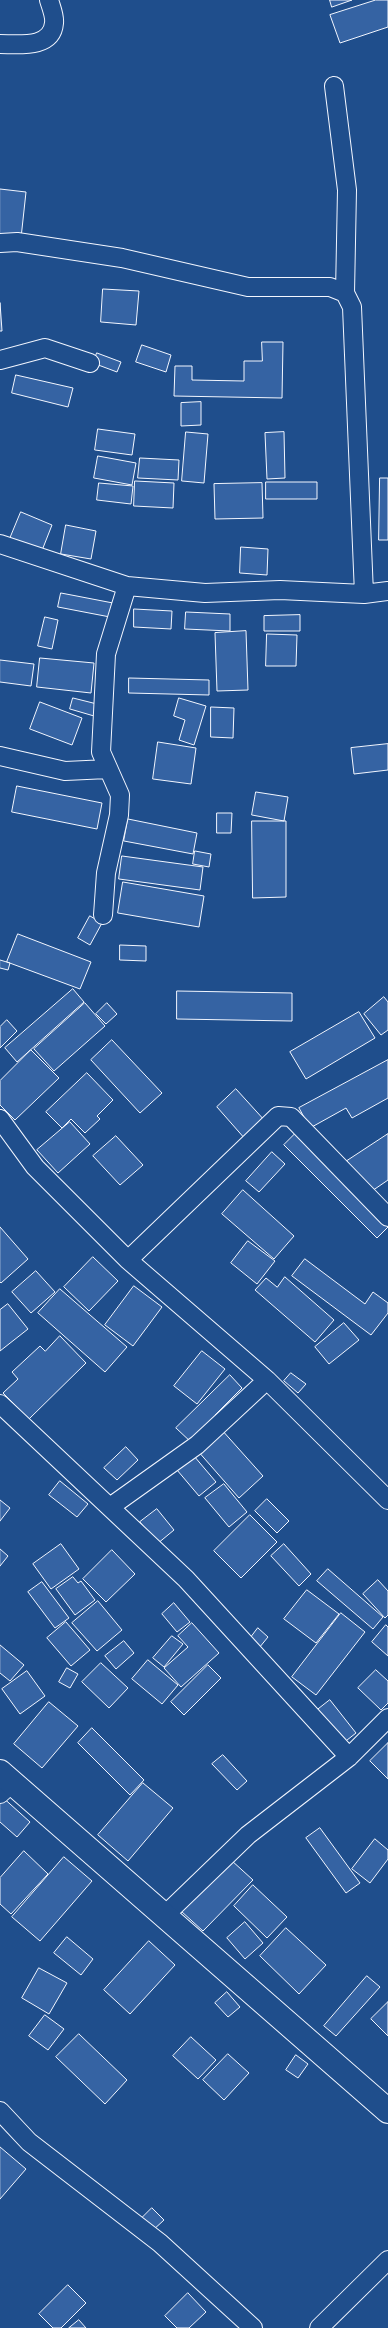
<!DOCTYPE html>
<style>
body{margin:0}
canvas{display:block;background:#1f4e8c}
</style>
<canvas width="388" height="2328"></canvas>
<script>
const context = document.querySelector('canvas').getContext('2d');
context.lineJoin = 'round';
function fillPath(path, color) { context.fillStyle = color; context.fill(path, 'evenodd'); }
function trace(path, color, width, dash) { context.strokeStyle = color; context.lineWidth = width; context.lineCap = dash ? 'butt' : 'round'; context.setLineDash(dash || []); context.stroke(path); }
const building = new Path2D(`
 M330 0H352L332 7Z
 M376 0H388V27L340 43 330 15Z
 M0 189 26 192 21 238 0 235Z
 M103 289 139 291 136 325 101 322Z
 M0 303 2 331H0Z
 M262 342H283L282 398 174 396 175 366H192V380L244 381V361H262Z
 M142 345 171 355 166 372 136 362Z
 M97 353 121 362 117 372 93 363Z
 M16 375 73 388 68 407 12 393Z
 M201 402V425L181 426V403Z
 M98 429 135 434 132 455 95 450Z
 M186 432 208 434 204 483 182 481Z
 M284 432 285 478 267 479 265 433Z
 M98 456 136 463 132 485 94 478Z
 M140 458 179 460 178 480 138 478Z
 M380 478H388V540H379Z
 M135 481 174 483 173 508 134 506Z
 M266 482H317V499H266Z
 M99 483 133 486 131 504 97 500Z
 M262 483 263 518 215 519 214 484Z
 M21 512 52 525 41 553 9 541Z
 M66 525 96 531 91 559 61 554Z
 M241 547 268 549 267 575 240 573Z
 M61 593 113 603 110 617 58 607Z
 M134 609 172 611 171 629 134 627Z
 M186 612 230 614V631L185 629Z
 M300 615V631H264V616Z
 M45 617 58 620 52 649 38 646Z
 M246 631 248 690 217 691 215 633Z
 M267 634 297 635 296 666H266Z
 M40 658 94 663 91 693 37 687Z
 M0 660 34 664 31 686 0 682Z
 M129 678 209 680V695L129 693Z
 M73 698 97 704 94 716 70 709Z
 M179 698 206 706 194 745 179 740 185 720 174 716Z
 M40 702 82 718 72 745 30 729Z
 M211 707 234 708 233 738 211 737Z
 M158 742 196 748 191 784 153 779Z
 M388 744V770L354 774 351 748Z
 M17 786 102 803 97 829 12 812Z
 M256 792 288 797 284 821 252 815Z
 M217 813H232L231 833H217Z
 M128 819 197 833 193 854 124 841Z
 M252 821H286V897L253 898Z
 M195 851 211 854 209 867 193 864Z
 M122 856 203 867 200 890 119 879Z
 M123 882 204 896 199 927 118 913Z
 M90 916 102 923 90 945 78 938Z
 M18 934 91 962 80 989 7 962Z
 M120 945 146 946V961L120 960Z
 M0 960 10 963 8 970 0 968Z
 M73 989 84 1002 17 1062 5 1048Z
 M177 991 292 993V1021L177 1019Z
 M384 997 388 1002V1030L381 1035 364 1014Z
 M85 1003 105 1026 54 1071 34 1049Z
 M107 1003 117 1014 106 1024 96 1014Z
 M359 1012 375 1038 306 1079 290 1052Z
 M7 1020 17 1031 0 1048V1027Z
 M112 1040 162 1093 140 1113 91 1060Z
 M31 1050 59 1078 15 1120 0 1105V1081Z
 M388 1060V1098L352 1118 346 1108 310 1128 299 1108Z
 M87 1073 113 1100 97 1116 100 1119 85 1133 71 1119 62 1128 46 1112Z
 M236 1089 266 1122 246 1140 217 1107Z
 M70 1122 90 1144 58 1173 37 1150Z
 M299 1130 388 1219V1227L377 1238 284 1145Z
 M388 1134V1180L369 1193 347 1161Z
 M116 1136 143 1165 120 1185 93 1156Z
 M272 1152 285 1164 259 1192 246 1181Z
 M243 1190 294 1236 274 1259 222 1214Z
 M0 1227 28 1259 1 1283 0 1282Z
 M248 1241 275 1261 257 1284 231 1263Z
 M93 1257 118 1281 89 1311 64 1287Z
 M305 1259 365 1304 373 1292 388 1303V1313L371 1335 292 1276Z
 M36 1271 55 1292 31 1313 12 1292Z
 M285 1277 334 1320 315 1342 255 1290 266 1278 277 1287Z
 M134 1286 162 1307 133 1346 105 1325Z
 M60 1289 127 1347 105 1372 38 1313Z
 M8 1304 28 1329 0 1351V1310Z
 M344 1323 359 1340 329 1364 315 1347Z
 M60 1336 86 1363 29 1419 3 1393 18 1379 12 1372 40 1346 45 1351Z
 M202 1351 225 1369 197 1404 174 1386Z
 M291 1373 306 1384 298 1393 284 1381Z
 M230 1375 242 1388 215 1415 218 1419 193 1444 176 1428Z
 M221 1429 263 1476 239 1498 197 1450Z
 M126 1447 138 1460 117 1480 104 1468Z
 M194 1456 216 1482 199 1496 177 1470Z
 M60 1481 88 1504 77 1517 49 1495Z
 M224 1484 247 1512 229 1527 205 1498Z
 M267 1499 289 1521 277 1533 255 1511Z
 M0 1500 10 1508 0 1521Z
 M157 1509 174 1530 157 1544 140 1522Z
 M250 1515 277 1542 241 1578 214 1551Z
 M61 1544 79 1569 51 1589 33 1564Z
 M284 1544 311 1574 299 1586 271 1556Z
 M0 1549 8 1556 0 1566Z
 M112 1550 135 1574 106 1602 83 1579Z
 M328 1569 383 1617 373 1629 317 1581Z
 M73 1577 78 1583 81 1581 95 1600 75 1615 56 1589Z
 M378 1580 388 1591V1615L385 1618 363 1594Z
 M42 1582 69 1618 55 1628 28 1592Z
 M307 1590 339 1614 316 1643 284 1619Z
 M98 1601 122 1630 97 1651 72 1623Z
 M174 1603 190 1622 177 1632 162 1614Z
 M341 1613 365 1632 316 1695 292 1677Z
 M66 1622 90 1650 71 1666 47 1638Z
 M192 1623 219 1653 181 1687 164 1668 188 1647 178 1636Z
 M386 1625 388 1627V1656L372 1642Z
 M258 1628 268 1637 259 1648 249 1640Z
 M172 1636 183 1644 164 1667 153 1658Z
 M124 1641 134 1653 116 1669 105 1656Z
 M0 1645 24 1665 10 1681 0 1673Z
 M148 1660 178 1685 162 1704 132 1679Z
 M101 1663 128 1688 109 1708 82 1682Z
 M208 1665 221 1678 184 1715 171 1702Z
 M67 1668 78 1674 70 1688 59 1682Z
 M376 1670 388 1681V1703L381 1710 358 1688Z
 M27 1671 45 1696 20 1714 2 1689Z
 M330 1700 356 1733 342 1744 316 1711Z
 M49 1702 78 1726 42 1768 14 1744Z
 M92 1728 144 1780 130 1795 78 1743Z
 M388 1743V1779L370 1761Z
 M223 1755 247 1781 237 1790 212 1764Z
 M143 1783 173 1808 128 1861 98 1835Z
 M0 1795 30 1822 17 1837 0 1822Z
 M320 1828 360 1883 346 1893 306 1838Z
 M375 1839 388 1850V1859L370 1883 352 1869Z
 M24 1851 48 1874 11 1914 0 1904V1878Z
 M64 1857 92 1881 40 1941 12 1917Z
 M231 1860 253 1880 203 1931 181 1911Z
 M253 1885 287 1917 267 1938 234 1906Z
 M245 1922 263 1943 245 1959 227 1938Z
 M286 1928 326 1965 299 1994 260 1956Z
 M67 1937 93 1959 81 1975 54 1953Z
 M149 1941 175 1965 130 2014 104 1990Z
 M39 1968 67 1983 49 2014 22 1998Z
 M367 1976 380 1987 336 2036 324 2026Z
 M227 1992 240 2007 228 2017 215 2003Z
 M388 2002V2036L371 2019Z
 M45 2015 64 2029 48 2050 29 2036Z
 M79 2034 127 2080 105 2104 56 2057Z
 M191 2037 216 2060 198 2079 173 2056Z
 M228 2054 249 2073 224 2100 203 2080Z
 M296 2055 308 2064 298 2078 286 2070Z
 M0 2147 26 2169 0 2199Z
 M152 2208 164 2220 152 2231 141 2219Z
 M68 2285 86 2303 61 2328H53L39 2314Z
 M188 2293 206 2312 189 2328H177L165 2316Z
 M79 2320 86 2328H69Z`);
fillPath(building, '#3563a3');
trace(building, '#f2f6ff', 1);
const street = new Path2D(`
 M0 44C18 44 52 49 54 23 55 16 51 7 49 0
 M334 86 347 190 345 293
 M0 243 17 242 122 258 248 287H330L345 293 352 307 364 594
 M0 360 45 348 90 363
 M0 544 127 586 205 593 280 590 364 594 388 591
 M0 756 65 771 108 769
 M103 915 106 873 119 815 120 795 101 752 106 654 127 586
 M0 1119 35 1167 128 1260 267 1380 388 1500
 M128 1260 278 1116 291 1117 388 1217
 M0 1404 186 1579 349 1757
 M110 1507 197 1445 267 1380
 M0 1794 12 1783
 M165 1915 248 1835 349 1757 388 1718
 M0 2111 29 2142 160 2243 253 2328
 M319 2328 388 2260`);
const secondary = new Path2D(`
 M0 1772 388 2111`);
trace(street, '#f2f6ff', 20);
trace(secondary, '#f2f6ff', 26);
trace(street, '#1f4e8c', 18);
trace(secondary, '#1f4e8c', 24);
</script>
